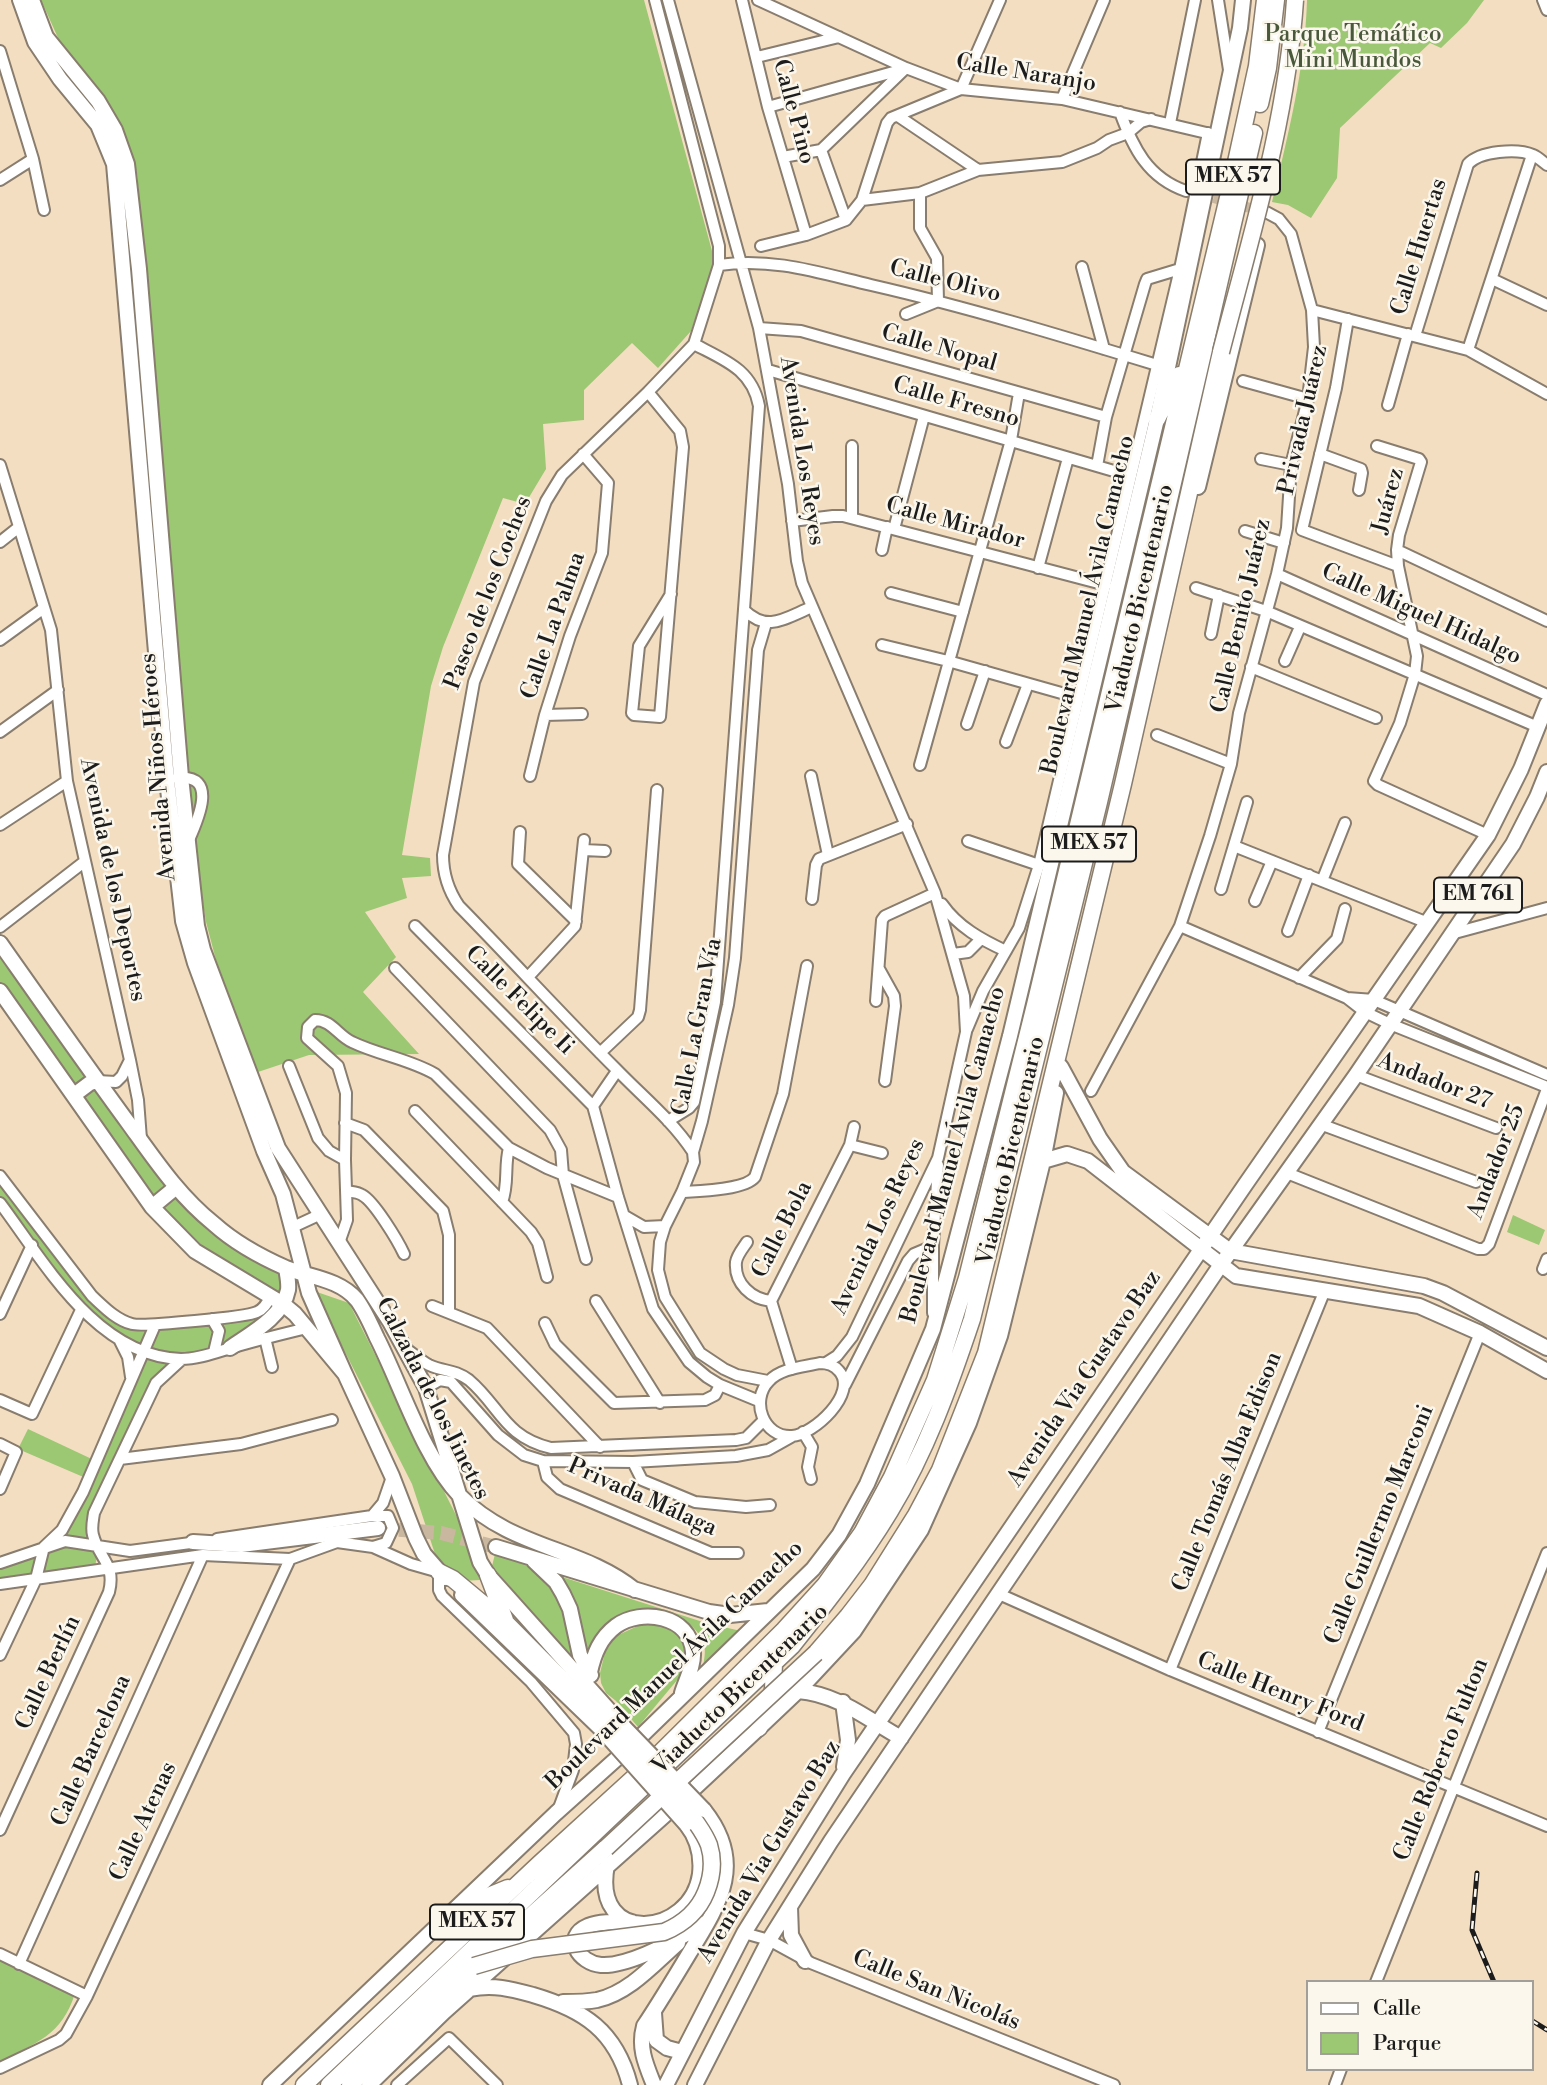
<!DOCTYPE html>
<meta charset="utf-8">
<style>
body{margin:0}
#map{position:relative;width:1547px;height:2085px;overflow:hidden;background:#f4dec1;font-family:"Libre Bodoni",serif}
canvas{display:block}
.legend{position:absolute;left:1306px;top:1980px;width:228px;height:91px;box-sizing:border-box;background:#fbf7ec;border:2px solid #a29f99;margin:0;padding:9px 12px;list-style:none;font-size:21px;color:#1c1c1c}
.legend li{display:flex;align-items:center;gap:14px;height:35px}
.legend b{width:35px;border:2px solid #a29f99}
</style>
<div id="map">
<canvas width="1547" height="2085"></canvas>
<ul class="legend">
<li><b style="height:9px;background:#fff"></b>Calle</li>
<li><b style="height:19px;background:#9cc773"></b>Parque</li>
</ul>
</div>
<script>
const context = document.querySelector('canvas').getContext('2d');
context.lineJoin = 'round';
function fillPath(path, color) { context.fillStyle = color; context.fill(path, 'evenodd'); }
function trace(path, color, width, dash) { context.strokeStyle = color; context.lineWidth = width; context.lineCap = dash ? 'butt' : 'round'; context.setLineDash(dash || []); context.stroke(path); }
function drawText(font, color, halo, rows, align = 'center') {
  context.font = font + ' "Libre Bodoni",serif'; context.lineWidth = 5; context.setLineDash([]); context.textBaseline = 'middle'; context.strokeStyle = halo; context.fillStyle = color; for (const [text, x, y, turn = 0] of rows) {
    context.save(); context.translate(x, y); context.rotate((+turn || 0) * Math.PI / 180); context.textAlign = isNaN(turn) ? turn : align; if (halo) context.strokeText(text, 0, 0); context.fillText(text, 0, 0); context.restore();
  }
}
fillPath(new Path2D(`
 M41 0H644L712 251 714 265 691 331 658 368 632 343 584 390V420L543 424 546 469 525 504 503 498 443 647 431 686 402 855 430 858 431 876 402 878 407 898 365 912 396 957 363 992 419 1054 309 1055 258 1072 216 960 206 922 192 836 137 173 127 140 116 117 63 49Z
 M1307 0H1484L1467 23 1441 48 1430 43 1340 128 1337 178 1311 218 1288 205 1272 202C1288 135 1305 69 1307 0Z
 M0 947 173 1189 285 1269 281 1302 226 1270 152 1205 0 989Z
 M0 1178 91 1297 131 1325 211 1320 218 1332 214 1351 183 1357 145 1351 82 1309 0 1202Z
 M1513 1215 1545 1230 1539 1245 1507 1232Z
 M314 1291 349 1303 459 1521 480 1580 461 1581 435 1554 412 1484Z
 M281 1304 215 1351 213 1319 266 1306Z
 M122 1342 181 1359 158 1380 94 1513 97 1546 58 1535 132 1377Z
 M28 1429 96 1461 88 1479 18 1449Z
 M55 1545 93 1547 97 1557 95 1566 0 1583V1564Z
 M495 1554C526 1559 552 1580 565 1610 571 1624 572 1643 575 1658L573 1659 492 1566Z
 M556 1575 706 1623 741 1631 703 1667C704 1660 706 1651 704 1645 699 1624 670 1610 651 1610 644 1610 636 1612 629 1613L587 1659Z
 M642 1624C665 1624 673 1628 689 1643L688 1667 638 1727 616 1701 606 1693 601 1683 600 1673 605 1652 616 1636Z
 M0 1958 75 1993C62 2036 36 2042 0 2062Z`), '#9cc773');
trace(new Path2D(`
 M1199 194 1265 212`), '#c9b7a0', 10, [10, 5]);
trace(new Path2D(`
 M378 1528 441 1533 496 1547`), '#c9b7a0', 14, [14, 7]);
const minor = new Path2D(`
 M655 0 719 246V265L694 344 648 392 562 475 546 501 474 682 443 855C443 875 448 890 459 906 512 960 563 1016 616 1069 642 1096 672 1120 693 1152
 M668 0 759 328 788 484 797 561 802 583 935 893 964 996 966 1032 938 1158 852 1337 837 1356 826 1363
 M742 0 768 107 806 235
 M758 0 906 68 961 89 1062 99 1215 135
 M1218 0 1229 70
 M1543 0 1547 10
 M0 51 33 159 44 210
 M757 57 839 37
 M1062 99 1104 0
 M768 107 904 69
 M1120 112C1133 148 1148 178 1186 191
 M898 116 978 170
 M1170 123 1195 0
 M821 150 846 220
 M783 157 821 150 906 68
 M0 180 33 159
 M862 200 920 193 978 170 1062 162 1097 148 1109 140 1128 133 1141 122 1151 119
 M761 246 806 235 846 220 862 200 887 123 891 118 961 89 1000 0
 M719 265C772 257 820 273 871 285 967 307 1062 336 1157 365
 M1082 267 1104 349
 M1492 279 1547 305
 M1312 310 1468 350 1547 394
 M906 314 938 301 937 258 920 228V193
 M1348 319 1336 388 1302 530 1398 566
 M759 328 801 331 1106 417
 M1415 336 1468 164C1480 151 1517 148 1533 155 1538 157 1543 162 1547 165
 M1468 350 1532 155
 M768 370 1131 476
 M1243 381 1308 399
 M648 392 680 431 683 447 660 717 634 715 632 713 639 646 671 594
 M1388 405 1408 334
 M1377 446 1419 459 1421 462 1399 535 1397 550 1398 566 1417 656 1415 674 1400 723 1374 781 1378 785 1488 835
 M1320 454 1361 469 1362 473 1359 490
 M1261 459 1291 465
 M0 465 51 630 67 781 130 1060 138 1100 141 1139
 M1097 466 1106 417 1145 284 1147 279 1180 269
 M852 518V446
 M792 521 833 516H843L1106 585
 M894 529 924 416
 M1245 531 1284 543
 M0 542 19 527
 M882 550 887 527
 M1397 550 1547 621
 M1038 568 1068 458
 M1277 574 1547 695
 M1196 588 1266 611 1538 727
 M891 593 963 612
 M744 610C768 633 785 618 812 607
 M766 623 758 650 735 958 728 1005 702 1121 693 1152 694 1162 682 1192 665 1226 660 1242 658 1270 665 1297 700 1353 724 1369 737 1375 768 1381
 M1211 634 1219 595
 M0 640 44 608
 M882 645 948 661 1079 698
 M1285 661 1300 627
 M1251 667 1376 718
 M545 715 582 714
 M967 724 985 671
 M0 732 58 690
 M1157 735 1231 764
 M1006 742 1028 684
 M920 765 1011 440 1019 393
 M530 776 545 715 570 636 602 553 608 483 583 454
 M811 776 828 855
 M177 778C220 773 197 822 188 842
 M0 825 67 781
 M520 832 518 864 576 921
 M968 841 1039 865
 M1234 846 1428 923
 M584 850 605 851
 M1322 881 1345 823
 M1221 889 1247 802
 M812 899 816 865 819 859 907 824
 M1255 901 1272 861
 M942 904C958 927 982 940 1006 951
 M415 926 593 1106 618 1197 653 1309 689 1362 707 1377 720 1385 759 1401
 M1180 926 1347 998 1365 1012 1390 1024 1547 1087
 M0 927 84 862
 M1288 931 1309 875
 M1451 934 1547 908
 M953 954 968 952 980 940
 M395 968 550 1130 561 1150 563 1175 586 1259
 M879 969 894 996 895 1006 885 1081
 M528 977 575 926 584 840
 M1299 978 1337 939 1345 909
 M1347 998 1374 1000 1547 1075
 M876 1001 882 920 885 916 935 893
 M967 1029 983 991 1019 928 1039 865 1180 269 1208 133
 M600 1053 638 1017 640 1010 657 790
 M289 1066 318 1138 329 1151 345 1160
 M1356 1075 1496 1128
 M97 1081 116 1082 122 1076 130 1060
 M1091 1091 1180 926 1210 836 1231 764 1239 713 1277 574 1287 528 1291 465 1308 399 1314 347 1312 310 1291 234 1279 219 1266 212
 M593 1106 617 1071
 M415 1111 531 1232 538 1243 547 1277
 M668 1121 689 1108 694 1102 715 1002 759 406C752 369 724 360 694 344
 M345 1123 364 1130 443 1211 449 1235V1312
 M1320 1124 1476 1182
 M850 1145 882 1153
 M1287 1173 1478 1249H1484L1489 1244 1547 1089
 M0 1176 92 1296C104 1307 116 1320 132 1324 143 1327 247 1317 257 1312 264 1309 267 1303 271 1296
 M346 1191C351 1192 358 1192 362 1195 374 1201 398 1241 404 1254
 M682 1192C699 1191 745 1190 755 1177L783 1094 807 966
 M502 1202C509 1184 504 1166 509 1148
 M0 1203C45 1263 97 1357 181 1359 199 1359 217 1352 234 1347 258 1340 282 1334 307 1328
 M625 1216 644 1227 665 1226
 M293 1227 321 1214
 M747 1242C743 1248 737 1255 736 1262 734 1284 752 1299 771 1301
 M339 1243 347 1220 345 1160 346 1093 338 1066 307 1038 308 1027 315 1020C332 1020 338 1036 352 1042 379 1055 409 1059 435 1074L509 1148 547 1168 618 1197
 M1543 1269 1547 1259
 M596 1301 660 1403
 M432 1306 487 1328 600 1447
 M933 1313V1246L938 1165
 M0 1314 32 1245
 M212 1319 219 1331 214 1352
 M545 1323 555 1344 614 1403 705 1400 715 1395 720 1385
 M265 1338 272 1367
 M120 1341 128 1357 131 1377
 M406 1349C414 1354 421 1361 429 1365 444 1372 454 1369 469 1380 500 1406 504 1437 551 1448L736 1440 746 1438 763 1421
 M820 1363C827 1363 834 1365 839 1371 859 1393 813 1435 792 1436 763 1438 750 1400 769 1381 781 1368 803 1367 820 1363Z
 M792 1369 771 1301 850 1145 854 1127
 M845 1385 908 1261 914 1254 933 1246
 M426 1388 440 1380 451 1382 498 1435 524 1455 543 1461 633 1462 736 1456 768 1450 793 1436
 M0 1400 32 1414 81 1310
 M803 1432 812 1447 808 1467 811 1479
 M0 1444 16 1452 0 1489
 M120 1459 241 1444 332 1420
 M543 1461 547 1477 560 1489 711 1553H738
 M633 1462 642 1480 695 1502 746 1507 770 1505
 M372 1516H388L393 1528 386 1543 373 1547
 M217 1539 372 1516 383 1503 392 1477
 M0 1563 65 1541 130 1551 198 1542
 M0 1584 203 1555 290 1559 337 1542 373 1547 411 1564 439 1572V1590L442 1596 531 1682 574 1733 576 1744 573 1770 559 1808
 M999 1594 1170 1670 1547 1826
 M0 1655 36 1579 44 1547 62 1530 83 1492 155 1325
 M1170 1670 1325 1290
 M1318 1732 1480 1333
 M0 1830 109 1592C116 1564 99 1559 93 1535 91 1528 93 1520 94 1513L156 1383 182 1359
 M744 1933 769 1940 811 1963 1114 2085
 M0 1954 87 1996
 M19 1964 203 1555
 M1376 1982 1547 1553
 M0 2068 59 2040 66 2034 87 1996 290 1559
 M397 2085 449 2038 497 2085
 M1335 2085 1341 2069`);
const major = new Path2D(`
 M20 0 35 42 60 79 98 125 114 164 167 780 183 921 195 963 264 1151 283 1194 309 1293 345 1374
 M32 0 46 37 98 101 115 130 127 164 139 269 181 777 197 926 203 950 278 1148 390 1322 426 1388 480 1562 488 1575 624 1727
 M1198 487 1257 245
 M0 943C43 1004 85 1064 129 1124 155 1160 179 1196 214 1224 234 1242 261 1257 286 1268 309 1277 340 1279 357 1300 365 1311 371 1325 377 1338 401 1385 424 1459 460 1496 512 1549 582 1547 635 1590
 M0 991 152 1207 195 1251 283 1304 295 1314 345 1374 392 1476 416 1538 424 1554 445 1578
 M1061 1067 1100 1139 1123 1172 1230 1251 1424 1286 1443 1293 1547 1348
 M74 1095 90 1083 97 1081
 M1043 1161 1067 1154 1088 1161 1236 1276 1419 1306 1480 1333 1547 1371
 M152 1207 175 1188
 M230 1348C250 1334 283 1317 288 1290 289 1283 287 1275 286 1268
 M193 1542 241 1545 378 1528
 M496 1547 709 1612 730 1615 768 1611
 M534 1561 556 1582 563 1594 570 1609 580 1655 591 1675
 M462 1595 601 1729
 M590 1672C594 1654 600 1638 616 1626 641 1608 690 1615 693 1652 694 1666 686 1680 682 1693
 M798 1691C838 1694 867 1719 901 1738
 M843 1702 848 1740 844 1767
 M607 1865C591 1947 691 1937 700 1874 702 1855 698 1839 686 1824
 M790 1907 791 1935 805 1961
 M632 1922C618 1922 601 1921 588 1926 562 1937 579 1963 601 1965 630 1967 682 1937 707 1922
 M470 1989C493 1984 511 1989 533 1995 584 2010 616 2031 630 2085
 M563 2002C574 2002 586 2002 597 2000 629 1993 654 1964 678 1943
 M654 2013 656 2040 667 2048 682 2052
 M270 2085 556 1813 633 1744 813 1569 839 1535 867 1484 933 1329 1010 1036 1157 419 1240 28 1243 0
 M369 2085 444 2012 684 1798 759 1728 798 1691 854 1631 921 1530 969 1423 1000 1336 1043 1161 1056 1093
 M654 2085C646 2065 638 2048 644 2026 660 2002 675 1977 690 1952 720 1903 746 1863 704 1810
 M666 2085 744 1933 843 1774 1245 1185 1488 835 1521 769 1547 704
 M695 2085 769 1940 831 1841 1220 1266 1356 1075 1513 844 1537 797 1547 772`);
const highway = new Path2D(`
 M1260 104 1268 68 1276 0
 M1157 419 1179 375
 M439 1572 453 1579 506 1623 615 1733
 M488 1575 505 1620
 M816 1653 848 1616 872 1585 916 1515 940 1470 986 1353 1123 784 1221 352
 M759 1728 773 1690 774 1663
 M457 1909 508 1888
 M304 2085 539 1864 651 1762 784 1630 825 1585 862 1533 892 1477 935 1380 967 1278 1035 1005 1231 185 1257 66 1265 0
 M329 2085 792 1646C827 1602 861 1559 890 1511 926 1452 950 1385 972 1319L1099 802 1254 133
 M350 2085 430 2007 606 1848`);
trace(minor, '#887d6e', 14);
trace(major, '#887d6e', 18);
trace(highway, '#887d6e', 19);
trace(minor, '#fff', 10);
trace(major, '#fff', 14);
trace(highway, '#fff', 16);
const rail = new Path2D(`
 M1477 1873 1472 1930 1494 1982
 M1531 2020 1547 2030`);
trace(rail, '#1c1c1c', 5);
trace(rail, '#fbf7ec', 2.5, [8]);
const majorBridge = new Path2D(`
 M624 1727 704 1810
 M601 1729 686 1824`);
const highwayBridge = new Path2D(`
 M1221 352C1251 236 1287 120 1295 0
 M606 1848 816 1653
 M474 1966 532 1949 664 1932C683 1924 698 1912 706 1892 712 1877 714 1861 709 1845 696 1812 640 1760 615 1733`);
trace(majorBridge, '#887d6e', 18, []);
trace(highwayBridge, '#887d6e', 19, []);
trace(majorBridge, '#fff', 14);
trace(highwayBridge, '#fff', 16);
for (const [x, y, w] of [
 [1233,177,94],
 [1089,844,94],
 [1478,895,88],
 [477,1922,94]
]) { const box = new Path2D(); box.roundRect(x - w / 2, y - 17.5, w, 35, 5); context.fillStyle = '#fbf7ec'; context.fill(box); trace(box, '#1c1c1c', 2); }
drawText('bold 21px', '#1c1c1c', null, [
 ["MEX 57",1233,177],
 ["MEX 57",1089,844],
 ["EM 761",1478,895],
 ["MEX 57",477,1922]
]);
drawText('23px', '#49583a', '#fbf7ec', [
 ["Parque Temático",1353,35],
 ["Mini Mundos",1353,61]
]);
drawText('23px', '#1c1c1c', '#fbf7ec', [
 ["Calle Naranjo",1026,74,9],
 ["Calle Pino",793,112,75],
 ["Calle Huertas",1420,247,-73],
 ["Calle Olivo",945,282,14],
 ["Calle Nopal",939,349,16],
 ["Calle Fresno",956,403,16],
 ["Privada Juárez",1304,420,-77],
 ["Avenida Los Reyes",801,451,81],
 ["Juárez",1389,501,-75],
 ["Calle Mirador",955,524,15],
 ["Paseo de los Coches",489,593,-69],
 ["Viaducto Bicentenario",1141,599,-77],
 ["Boulevard Manuel Ávila Camacho",1089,605,-77],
 ["Calle Miguel Hidalgo",1421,615,24],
 ["Calle Benito Juárez",1242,616,-77],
 ["Calle La Palma",554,626,-71],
 ["Avenida Niños Héroes",159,767,-95],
 ["Avenida de los Deportes",112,880,78],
 ["Calle Felipe Ii",519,1001,45],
 ["Calle La Gran Vía",698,1027,-79],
 ["Andador 27",1434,1082,21],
 ["Viaducto Bicentenario",1012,1151,-77],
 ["Boulevard Manuel Ávila Camacho",954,1155,-75],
 ["Andador 25",1497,1162,-69],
 ["Avenida Los Reyes",879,1227,-65],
 ["Calle Bola",783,1230,-63],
 ["Avenida Via Gustavo Baz",1085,1379,-56],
 ["Calzada de los Jinetes",432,1399,63],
 ["Calle Tomás Alba Edison",1228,1472,-68],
 ["Privada Málaga",642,1498,24],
 ["Calle Guillermo Marconi",1380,1525,-68],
 ["Boulevard Manuel Ávila Camacho",675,1666,-44],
 ["Calle Berlín",49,1673,-65],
 ["Viaducto Bicentenario",741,1690,-44],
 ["Calle Henry Ford",1280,1693,22],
 ["Calle Barcelona",92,1751,-66],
 ["Calle Roberto Fulton",1442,1760,-68],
 ["Calle Atenas",144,1822,-65],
 ["Avenida Via Gustavo Baz",770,1852,-59],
 ["Calle San Nicolás",936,1991,22]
]);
</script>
